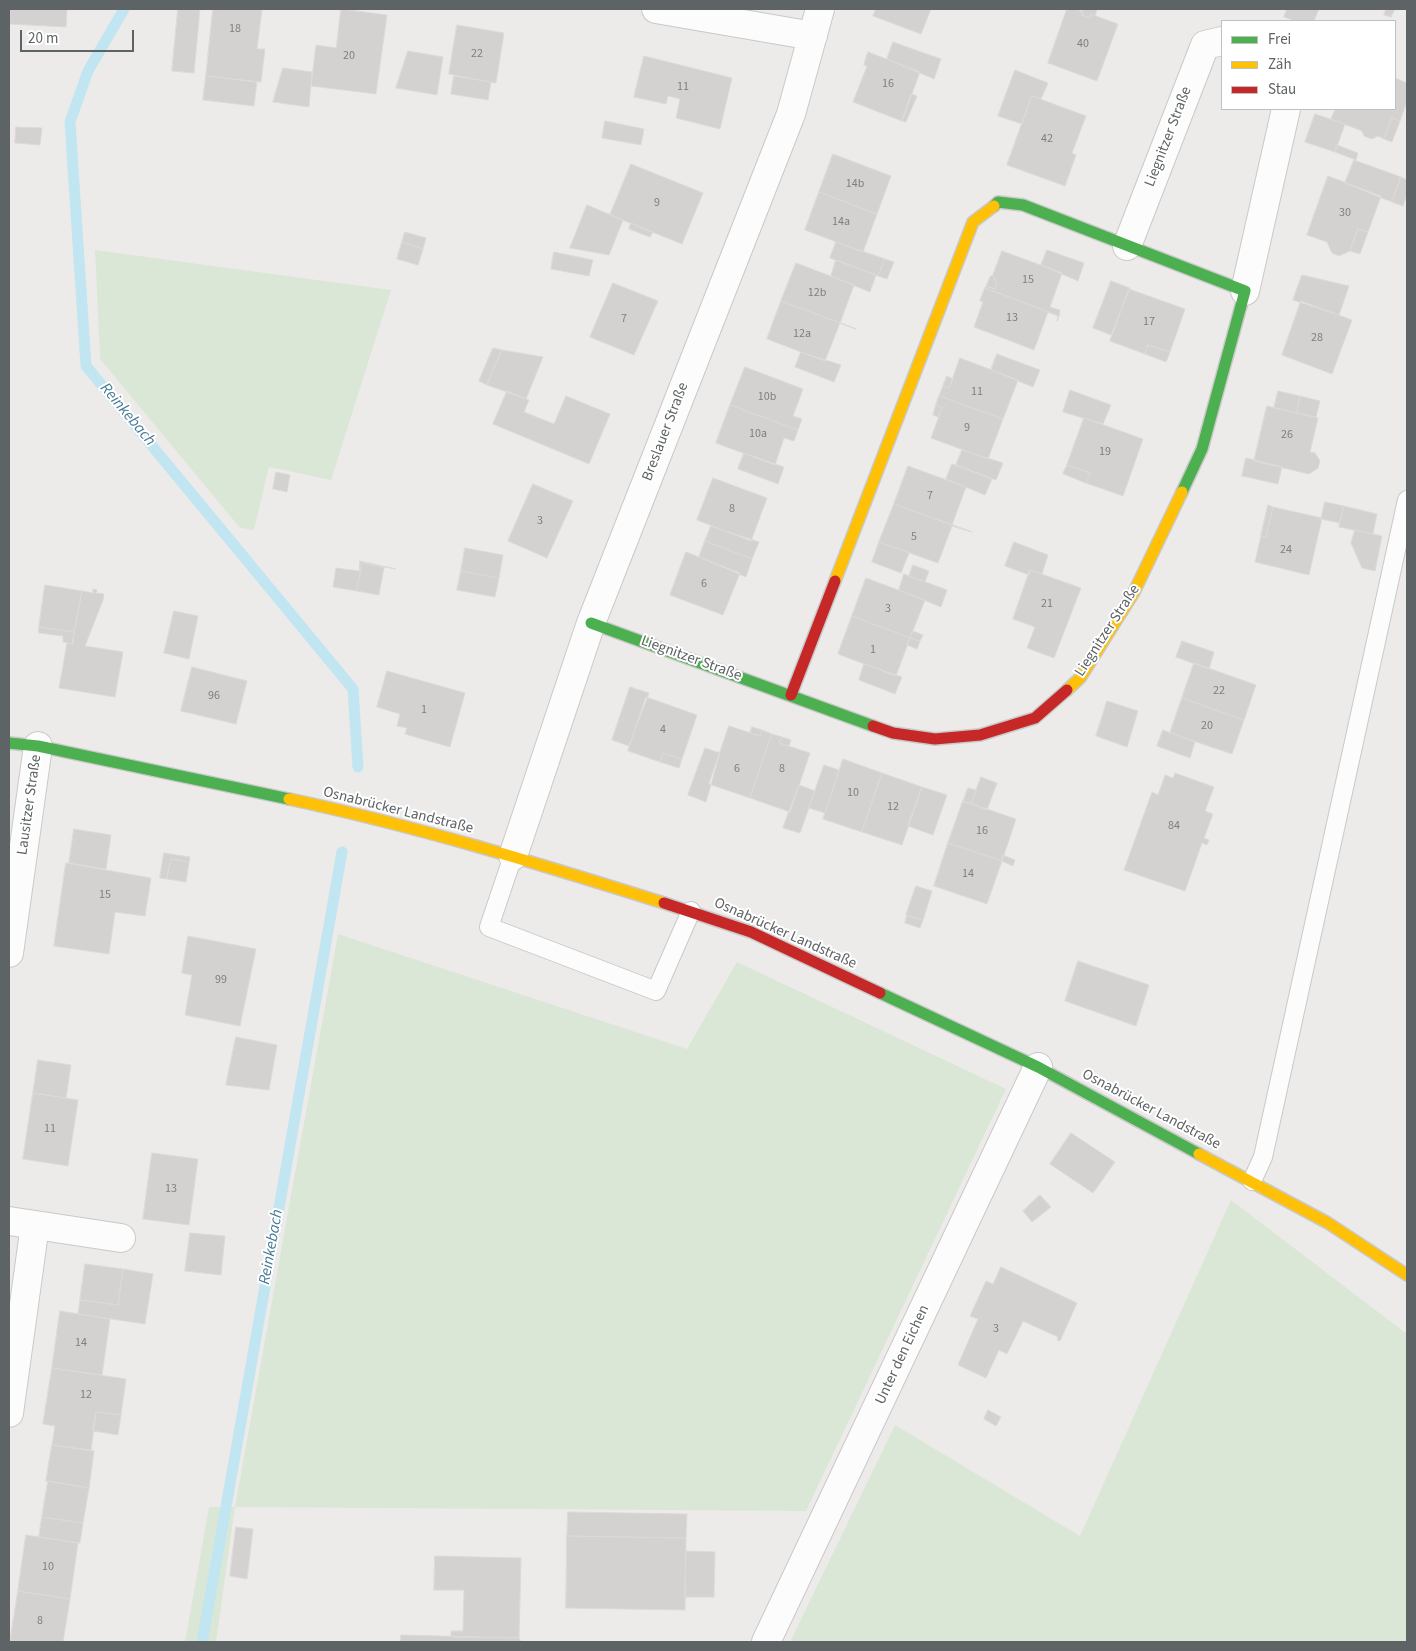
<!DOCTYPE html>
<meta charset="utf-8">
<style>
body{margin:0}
#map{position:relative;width:1416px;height:1651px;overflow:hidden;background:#edebe9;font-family:"Source Sans 3",sans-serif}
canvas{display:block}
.frame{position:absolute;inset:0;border:10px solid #5e6365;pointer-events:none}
.legend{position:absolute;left:1221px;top:20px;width:175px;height:90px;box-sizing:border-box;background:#fff;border:1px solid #bfc1c1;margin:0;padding:6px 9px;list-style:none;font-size:15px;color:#5e6365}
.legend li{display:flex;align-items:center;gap:10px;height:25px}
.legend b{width:25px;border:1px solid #bfc1c1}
.scale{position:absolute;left:20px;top:30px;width:114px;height:22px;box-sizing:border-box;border:2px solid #5e6365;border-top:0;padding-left:6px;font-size:15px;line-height:18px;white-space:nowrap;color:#5e6365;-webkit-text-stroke:4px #fff;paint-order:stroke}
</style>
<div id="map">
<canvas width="1416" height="1651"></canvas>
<div class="frame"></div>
<ul class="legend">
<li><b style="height:6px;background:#4caf50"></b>Frei</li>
<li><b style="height:6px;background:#ffc107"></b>Zäh</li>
<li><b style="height:6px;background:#c62828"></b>Stau</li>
</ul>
<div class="scale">20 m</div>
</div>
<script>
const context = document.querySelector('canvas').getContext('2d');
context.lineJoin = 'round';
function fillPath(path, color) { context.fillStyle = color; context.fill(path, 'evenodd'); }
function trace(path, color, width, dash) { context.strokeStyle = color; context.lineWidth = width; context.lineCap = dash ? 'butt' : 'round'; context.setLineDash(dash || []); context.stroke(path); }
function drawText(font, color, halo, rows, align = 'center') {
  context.font = font + ' "Source Sans 3",sans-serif'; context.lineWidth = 4; context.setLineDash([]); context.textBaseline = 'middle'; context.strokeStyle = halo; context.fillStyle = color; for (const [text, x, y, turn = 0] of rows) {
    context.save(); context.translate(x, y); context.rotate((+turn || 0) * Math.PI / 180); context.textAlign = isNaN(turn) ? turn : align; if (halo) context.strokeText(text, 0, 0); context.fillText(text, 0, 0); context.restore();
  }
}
fillPath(new Path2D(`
 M95 250 391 290 331 480 269 467 254 530 240 528 100 359Z
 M338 934 687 1049 737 962 1006 1089 806 1511 235 1507 216 1642H185L209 1507H235Z
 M1231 1200 1407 1334V1642H790L895 1425 1080 1536Z`), '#dae7d6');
trace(new Path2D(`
 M124 9 88 71 70 122 86 366 353 689 358 767
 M202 1642 342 852`), '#c2e5f2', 11);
const building = new Path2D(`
 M9 9H67L66 27 9 24Z
 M178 9H200L194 73 172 71Z
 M213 9H262L257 49H265L261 82 206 76Z
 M341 9 387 15 376 94 311 86 316 45 336 48Z
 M876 9H931L921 34 873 16Z
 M1067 9H1075L1083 12 1082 15 1090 18V14L1118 24 1097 81 1048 63Z
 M1082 9H1097L1095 16 1090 14V18L1082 15Z
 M1287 9H1319L1314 21H1295L1284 17Z
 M1386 9H1395L1391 17 1384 15Z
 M457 25 504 33 496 83 449 74Z
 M893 42 941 59 934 79 887 59Z
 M408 51 443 57 437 95 396 88Z
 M868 52 920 72 902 121 853 102 867 66 864 65Z
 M644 56 732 78 720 129 676 118 680 99 668 96 666 104 634 97Z
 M283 68 312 72 309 107 273 102Z
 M1015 70 1048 83 1041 99 1032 96 1022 124 998 116Z
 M206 76 257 82 254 106 203 100Z
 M454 76 491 82 488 100 451 94Z
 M1395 78 1407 83V101L1400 121 1392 118 1384 139 1378 136 1372 139 1364 136 1362 131 1331 119 1335 109H1395Z
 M911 94 917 96 906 122 902 121Z
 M1032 96 1086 116 1072 153 1076 155 1065 186 1007 165Z
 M1315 114 1345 124 1335 152 1305 142Z
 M1392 118 1400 121 1392 142 1384 139Z
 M605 121 644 129 641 145 602 138Z
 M16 127 42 128 40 145 15 143Z
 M1337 145 1358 153 1356 160 1335 152Z
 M833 154 891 176 877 214 819 192Z
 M1354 160 1401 177 1392 202 1345 183Z
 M631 164 703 193 682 244 610 215Z
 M1328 176 1381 196 1368 232 1358 229 1350 251 1339 256 1332 253 1327 242 1307 235Z
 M1401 177 1407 180V194L1403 206 1392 202Z
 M819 192 877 214 863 252 805 230Z
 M587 205 623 220 609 255 570 248Z
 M631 223 653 232 650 237 629 229Z
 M1358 229 1368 232 1360 254 1350 251Z
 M405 232 426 238 423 249 402 242Z
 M402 242 423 249 418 265 397 259Z
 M836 242 885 259 878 276 830 258Z
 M1047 250 1084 263 1078 281 1041 265Z
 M1002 251 1062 273 1050 307 1060 310 1059 316 985 288 986 286 995 289 997 284 993 275Z
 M554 252 593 260 589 276 551 269Z
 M885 259 894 262 887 279 878 276Z
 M836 260 876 275 870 292 831 276Z
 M796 263 854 285 840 323 856 329 781 301Z
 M993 275 997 284 995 289 986 286 990 277Z
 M1302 275 1349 286 1339 315 1293 300Z
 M1111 281 1130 288 1111 335 1093 328Z
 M613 283 658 301 634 355 590 337Z
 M985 288 1048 312 1059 316 1057 321 1058 316 1048 312 1034 350 974 327 983 302 980 301Z
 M1129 289 1185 309 1170 352 1148 345 1145 354 1110 341Z
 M781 301 856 329 840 323 825 361 801 352 767 339Z
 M1301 301 1352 320 1332 374 1282 355Z
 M1148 345 1170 352 1166 362 1145 354Z
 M493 348 502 350 487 385 479 381Z
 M502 350 543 357 526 399 487 385Z
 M801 352 841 365 834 382 795 367Z
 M997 354 1040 370 1033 387 991 370Z
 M960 358 1018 380 1003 419 939 396 943 386 949 388Z
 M745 367 803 389 793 416 802 419 798 430 730 405Z
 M947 376 953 379 949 388 943 386Z
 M1070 390 1111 405 1103 424 1063 412Z
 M507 391 529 400 524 412 554 424 566 396 610 414 589 464 493 424Z
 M1278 391 1300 396 1297 413 1274 408Z
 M939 396 1003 419 988 459 931 438 942 408 936 405Z
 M1300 396 1320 401 1316 417 1297 413Z
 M730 405 798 430 794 441 784 438 775 465 716 443Z
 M936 405 942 408 938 417 933 415Z
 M1267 406 1318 418 1310 452 1315 453 1320 461 1318 468 1309 474 1254 461Z
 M1084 418 1143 439 1123 496 1086 483 1090 473 1067 465Z
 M962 450 1003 463 996 480 956 465Z
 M744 453 784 467 778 484 738 469Z
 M1246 458 1282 467 1278 484 1242 476Z
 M952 464 992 479 985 495 946 479Z
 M1067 465 1090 473 1086 483 1063 474Z
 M908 466 966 487 952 525 972 532 894 504Z
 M276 472 290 475 287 492 273 489Z
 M713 478 767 498 751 541 697 520Z
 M533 484 573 501 547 558 508 541Z
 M1325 502 1344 506 1340 523 1321 519Z
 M894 504 952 525 972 532 952 526 938 563 879 542Z
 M1268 505 1273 507 1266 537 1261 536Z
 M1344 506 1377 514 1373 534 1339 527Z
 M1273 507 1322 518 1309 575 1255 562 1261 536 1266 537Z
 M711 526 759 542 752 559 705 541Z
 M1355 530 1382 536 1375 571 1362 568 1351 543Z
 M705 541 752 559 746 577 699 557Z
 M879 542 909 553 901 573 872 562Z
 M1014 542 1048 555 1042 574 1030 570 1029 575 1005 566Z
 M465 548 503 555 499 578 461 571Z
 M686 552 740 573 723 615 670 595Z
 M360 561 396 569 362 563 357 591 333 587 336 568 359 571Z
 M362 563 384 567 379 595 357 591Z
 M913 565 929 571 925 582 909 576Z
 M1030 570 1081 588 1054 658 1027 648 1035 627 1013 619Z
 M461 571 499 578 495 597 457 590Z
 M904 574 947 590 941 607 899 590Z
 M866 578 925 600 910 638 852 616Z
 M45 585 82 591 74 632 39 627Z
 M93 589 97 590 96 593 104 594 103 600 85 646 123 652 115 697 59 688 67 643 72 644 82 591 93 593Z
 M174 611 198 616 189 659 164 653Z
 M852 616 910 638 896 676 838 654Z
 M39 627 74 632 73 644 63 642V636L39 633Z
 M913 631 923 635 920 641 910 638Z
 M910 638 920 641 917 649 907 645Z
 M1182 641 1214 652 1209 669 1176 657Z
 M1194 663 1256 685 1244 720 1182 698Z
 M864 664 902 677 895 694 859 680Z
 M192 667 247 681 236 724 181 711Z
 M387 671 465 693 450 747 405 734 407 728 397 726 400 714 377 707Z
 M630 687 649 693 629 746 612 740Z
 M646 697 697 715 682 759 663 753 660 762 628 751Z
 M1182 698 1244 720 1232 754 1170 733Z
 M1107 701 1138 711 1127 747 1096 736Z
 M729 726 760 736 762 730 772 734 750 798 709 784Z
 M752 727 762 730 760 736 750 733Z
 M1163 730 1195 742 1190 758 1157 746Z
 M772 734 782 737 779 743 810 753 790 812 750 798Z
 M782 737 791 740 789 746 779 743Z
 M705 748 720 753 706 802 688 795Z
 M663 753 682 759 679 768 660 762Z
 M843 759 882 773 862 832 823 819Z
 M824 765 839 770 825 813 809 808Z
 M882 773 922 787 902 845 862 832Z
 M1175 773 1214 787 1205 811 1213 814 1204 838 1209 840 1207 845 1202 843 1185 891 1124 870 1152 792 1158 795 1165 775 1173 778Z
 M981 777 997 783 987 810 971 804Z
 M799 785 815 791 800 833 783 828Z
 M922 787 947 795 933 835 908 826Z
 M968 788 976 790 971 804 963 802Z
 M963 801 1016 819 1002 861 948 843Z
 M74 829 111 835 106 869 69 863Z
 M948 843 1002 861 987 904 934 886Z
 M164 853 190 857 189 862 171 859 167 879 160 878Z
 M1003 855 1015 860 1013 866 1002 861Z
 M171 859 189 862 186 882 167 879Z
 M66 863 151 878 145 916 115 912 109 954 54 946Z
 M916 886 932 891 923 920 906 915Z
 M907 915 923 920 920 928 905 923Z
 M188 936 256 949 240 1026 185 1015 192 975 182 973Z
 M1078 961 1149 985 1136 1026 1065 1001Z
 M236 1037 277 1045 269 1090 226 1085Z
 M38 1060 71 1065 66 1098 33 1093Z
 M33 1093 78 1100 68 1166 23 1159Z
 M1071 1133 1115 1162 1093 1193 1050 1164Z
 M152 1153 198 1159 189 1225 143 1219Z
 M1040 1195 1051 1207 1032 1222 1023 1211Z
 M190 1233 225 1236 221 1275 185 1271Z
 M85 1264 123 1269 118 1305 80 1300Z
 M1001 1267 1077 1303 1060 1341 1057 1340 1058 1337 1023 1321 1007 1354 999 1350 986 1378 958 1365 978 1319 970 1316 986 1281 993 1284Z
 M123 1269 153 1274 145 1324 78 1314 80 1300 118 1305Z
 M60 1311 110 1319 102 1375 52 1368Z
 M52 1368 126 1379 121 1415 96 1412 91 1450 52 1445 55 1426 43 1424Z
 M988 1410 1001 1417 996 1426 984 1419Z
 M96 1412 121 1415 118 1435 93 1431Z
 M52 1445 94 1451 89 1488 46 1481Z
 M48 1481 89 1488 83 1523 42 1517Z
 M568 1512 687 1514 686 1538 567 1536Z
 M42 1517 83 1523 80 1543 39 1537Z
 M236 1527 253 1529 247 1579 230 1576Z
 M26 1535 78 1543 70 1599 18 1591Z
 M567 1536 686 1538 685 1610 566 1608Z
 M686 1551 715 1552 714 1597H685Z
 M435 1556 521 1558 519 1638 451 1637V1631H463L464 1590H434Z
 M18 1591 70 1599 63 1642H10Z
 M401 1635 519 1638 521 1642H401Z`);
fillPath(building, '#d4d2d1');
trace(building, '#dcdad8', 1);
const lane = new Path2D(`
 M513 856 489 927 656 991 691 911
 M1252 1181 1263 1157 1407 500`);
const street = new Path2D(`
 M656 9 813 36
 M1127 246 1205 45 1222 41
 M1245 291 1286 109
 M513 856 591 623 791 114 820 9
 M9 953 38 746
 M9 1221 121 1238
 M9 1413 35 1225
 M766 1642 1038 1067`);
const fast = new Path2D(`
 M994 206 998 202 1023 205 1245 291 1202 449 1182 492
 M591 623 873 726
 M9 743 38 746 289 799
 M880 993 1038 1067 1199 1154`);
const slow = new Path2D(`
 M835 581 973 222 994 206
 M1067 690 1080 678 1134 592 1182 492
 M289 799C416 826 540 864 664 903
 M1199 1154 1328 1223 1407 1275`);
const jam = new Path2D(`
 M791 695 835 581
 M873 726 893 733 935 739 980 735 1035 718 1067 690
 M664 903 751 932 880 993`);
trace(lane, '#cac9c8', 20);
trace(street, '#cac9c8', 30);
trace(fast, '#c9c9c9', 14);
trace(slow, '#c9c9c9', 14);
trace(jam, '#c9c9c9', 14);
trace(lane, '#fcfcfc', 18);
trace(street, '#fcfcfc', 28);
trace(fast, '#4caf50', 11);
trace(slow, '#ffc107', 11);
trace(jam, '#c62828', 11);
drawText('12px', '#7d8081', null, [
 ["18",235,29],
 ["40",1083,44],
 ["22",477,54],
 ["20",349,56],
 ["16",888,84],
 ["11",683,87],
 ["42",1047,139],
 ["14b",855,184],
 ["9",657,203],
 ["30",1345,213],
 ["14a",841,222],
 ["15",1028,280],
 ["12b",817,293],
 ["13",1012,318],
 ["7",624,319],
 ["17",1149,322],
 ["12a",802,334],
 ["28",1317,338],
 ["11",977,392],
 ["10b",767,397],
 ["9",967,428],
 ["10a",758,434],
 ["26",1287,435],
 ["19",1105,452],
 ["7",930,496],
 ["8",732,509],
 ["3",540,521],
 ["5",914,537],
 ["24",1286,550],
 ["6",704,584],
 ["21",1047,604],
 ["3",888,609],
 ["1",873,650],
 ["22",1219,691],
 ["96",214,696],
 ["1",424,710],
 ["20",1207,726],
 ["4",663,730],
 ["6",737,769],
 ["8",782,769],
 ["10",853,793],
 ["12",893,807],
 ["84",1174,826],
 ["16",982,831],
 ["14",968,874],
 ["15",105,895],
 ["99",221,980],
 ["11",50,1129],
 ["13",171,1189],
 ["3",996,1329],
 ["14",81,1343],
 ["12",86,1395],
 ["10",48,1567],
 ["8",40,1621]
]);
drawText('15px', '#5e6365', '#fff', [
 ["Liegnitzer Straße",1169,137,-69],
 ["Breslauer Straße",666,432,-69],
 ["Liegnitzer Straße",1108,631,-57],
 ["Liegnitzer Straße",691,659,20],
 ["Lausitzer Straße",30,805,-82],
 ["Osnabrücker Landstraße",398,811,14],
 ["Osnabrücker Landstraße",785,934,24],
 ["Osnabrücker Landstraße",1151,1110,28],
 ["Unter den Eichen",903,1355,-65]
]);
drawText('italic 16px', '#477b97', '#fff', [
 ["Reinkebach",127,415,50],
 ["Reinkebach",272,1247,-80]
]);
</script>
